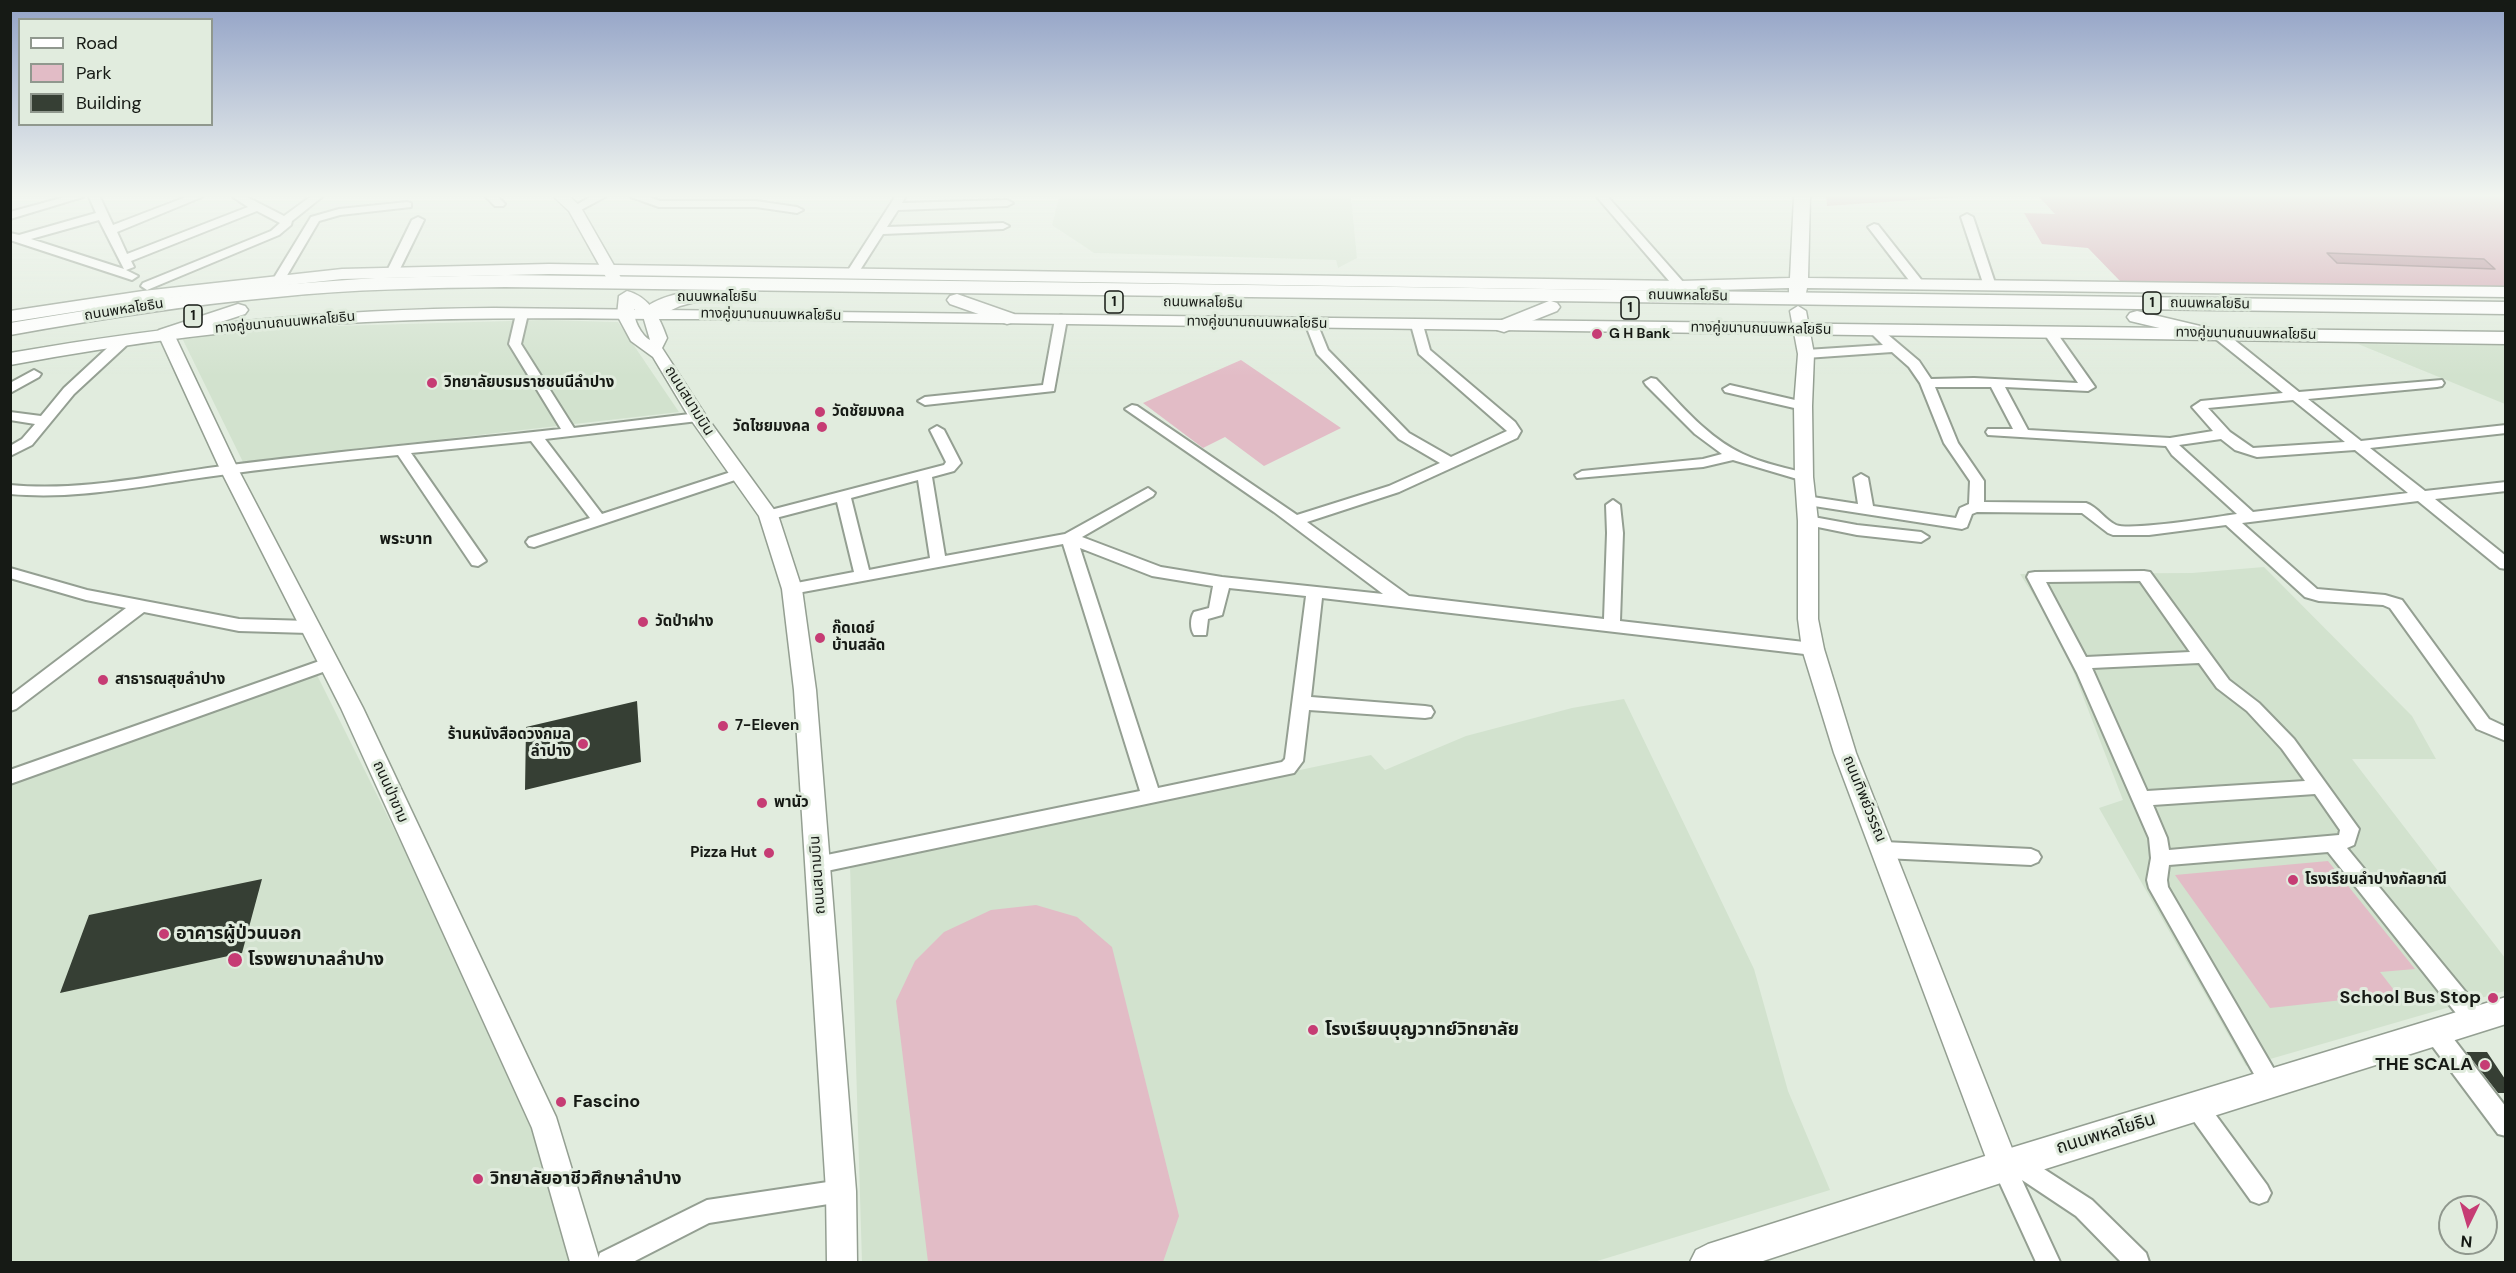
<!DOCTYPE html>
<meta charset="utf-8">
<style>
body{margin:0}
#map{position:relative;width:2516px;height:1273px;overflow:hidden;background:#e1ecde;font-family:"DM Sans",sans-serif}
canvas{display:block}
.frame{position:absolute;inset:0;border:12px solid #161a15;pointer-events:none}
.legend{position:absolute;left:18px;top:18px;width:195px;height:108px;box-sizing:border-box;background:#e1ecde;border:2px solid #90988e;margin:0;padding:8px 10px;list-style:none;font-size:18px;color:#161a15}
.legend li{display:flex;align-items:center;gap:12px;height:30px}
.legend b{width:30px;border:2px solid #90988e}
.north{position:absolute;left:2438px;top:1195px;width:60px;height:60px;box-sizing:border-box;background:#e1ecde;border:2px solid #90988e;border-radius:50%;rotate:185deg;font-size:16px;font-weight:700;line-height:24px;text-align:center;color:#161a15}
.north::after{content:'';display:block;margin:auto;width:21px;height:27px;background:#c63c74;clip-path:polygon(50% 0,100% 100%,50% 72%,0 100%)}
</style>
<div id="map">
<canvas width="2516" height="1273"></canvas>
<div class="frame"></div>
<ul class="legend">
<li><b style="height:8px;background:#fff"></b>Road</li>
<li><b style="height:16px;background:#e2bcc6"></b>Park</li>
<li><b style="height:16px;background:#363f34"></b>Building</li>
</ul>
<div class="north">N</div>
</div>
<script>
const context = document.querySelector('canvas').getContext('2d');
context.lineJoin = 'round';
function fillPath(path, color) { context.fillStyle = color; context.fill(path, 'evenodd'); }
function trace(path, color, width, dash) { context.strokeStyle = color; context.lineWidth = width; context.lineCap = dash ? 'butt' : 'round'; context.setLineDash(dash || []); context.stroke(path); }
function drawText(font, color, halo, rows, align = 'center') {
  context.font = font + ' "DM Sans","Noto Sans Thai",sans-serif'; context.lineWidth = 6; context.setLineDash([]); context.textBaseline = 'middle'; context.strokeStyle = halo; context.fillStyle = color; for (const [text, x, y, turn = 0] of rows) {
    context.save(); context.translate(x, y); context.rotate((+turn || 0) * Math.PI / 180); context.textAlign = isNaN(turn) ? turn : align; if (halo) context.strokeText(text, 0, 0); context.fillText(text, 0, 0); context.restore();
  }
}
fillPath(new Path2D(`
 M1059 197H1351L1357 258 1338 268 1336 260 1094 253 1052 225Z
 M543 320 618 322 679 412 243 462 182 338 301 327Z
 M2358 344 2505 345V404Z
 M2264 567 2412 716 2436 759H2352L2505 958V991L2246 1066 2099 808 2123 800 2060 637 2020 574 2192 573Z
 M315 671 549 1139 585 1262H11V780Z
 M1624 699 1754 969 1788 1091 1830 1190 1594 1262H862L850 865 1371 755 1385 770 1466 736 1572 708Z`), '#d2e2ce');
fillPath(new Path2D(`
 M1241 360 1341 428 1264 466 1225 437 1203 448 1143 403Z
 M2328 861 2415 969 2380 972 2397 994 2270 1008 2175 875Z
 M1036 905 1077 917 1112 947 1179 1216 1163 1262H928L896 1001 915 961 944 932 991 910Z`), '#e2bcc6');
fillPath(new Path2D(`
 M1826 197H1960L1827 206Z
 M2039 197H2505V287L2120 281 2088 248 2042 244 2024 213 2055 214Z`), '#d3a5b2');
const water = new Path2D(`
 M2327 253 2484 259 2495 269 2337 263Z`);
fillPath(water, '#b28693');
trace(water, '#83666d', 1.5);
fillPath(new Path2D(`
 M637 701 641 762 525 790 526 727Z
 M262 879 242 953 60 993 89 915Z
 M2466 1052H2487L2505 1079V1093H2498Z`), '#363f34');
const minor = new Path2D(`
 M65 197H83L10 219V212Z
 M89 197H100L113 225 186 197H202L117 232 127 254 248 207 233 197H247L284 216 310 197H322L292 221 291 225 279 235 147 290 141 286 143 283 271 231 280 223 257 211 131 261 134 267 126 270 138 276 132 280 10 240V233L19 235 96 213ZM99 220 124 269 31 239Z
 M486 197H498L505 204 503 206H495Z
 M590 197H605L579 211H571L569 209Z
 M631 197H649L660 201H756L797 207 803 210 797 213 756 207H659Z
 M895 197H905L902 203 1007 200 1013 203 1007 206 898 210 887 227 1003 223 1009 226 1003 229 883 234 855 278H847L845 275Z
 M1597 197H1608L1684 283V289H1676Z
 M407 202 411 203V207L340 215 319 221 282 284 278 285 272 281 311 217 339 209Z
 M1967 214 1973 217 1996 286 1994 289H1986L1984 286 1961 217Z
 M418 217 424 220 398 273 392 277 388 276 386 273 412 220Z
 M1874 224 1878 225 1923 282V288H1915L1868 227Z
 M522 310 528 314 521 344 574 428 698 413 705 417 698 421 545 439 602 514 734 471H744L746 474 744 477 534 547 529 546 526 542 529 538 590 518 531 441 411 453 486 561 478 566 472 565 398 455C334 461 270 468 206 477 141 486 77 500 10 494V485C85 492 157 474 231 465 341 451 451 441 561 429L509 344 516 314Z
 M1061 315 1067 319 1054 391 925 405 918 401 925 397 1043 385 1055 319Z
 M1311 319 1317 323 1328 350 1409 433 1451 457 1507 431 1419 354 1411 325 1413 322H1421L1423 325 1430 350 1515 422 1521 431 1517 438 1399 492 1307 522 1409 596 1604 619 1607 533 1606 505 1613 500 1620 505 1623 533 1620 621 1813 643 1819 645 1821 649 1819 653 1813 655 1322 598 1311 697 1425 706 1431 707 1434 712 1431 717 1425 718 1309 710 1303 761 1294 773 817 873 810 871 807 865 810 859 817 857 1140 791 1063 544 792 594 786 593 784 589 786 585 854 572 837 502 768 520 760 515 763 512 944 465 946 462 930 430 937 426 944 430 961 463 954 471 932 477 945 556 1065 534 1148 488 1155 493 1153 496 1082 537 1161 567 1222 577 1383 594 1274 512 1125 409 1132 405 1137 406 1297 515 1389 486 1440 463 1399 439 1317 354 1305 323ZM918 480 930 558 869 570 851 498ZM1080 548 1152 576 1213 586 1209 608 1194 612C1190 618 1190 629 1194 635H1206L1208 619 1222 615 1229 588 1306 596 1285 759 1282 762 1158 788Z
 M1875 327 1880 328 1919 361 1931 379 1974 378 2078 383 2043 332 2049 328 2054 329 2095 387 2088 391 2005 387 2028 430 2170 438 2213 431 2192 407 2201 401 2283 393 2212 336 2211 333 2212 330H2222L2299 392 2442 380 2444 383 2442 386 2437 387 2308 399 2361 441 2506 425V433L2370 448 2425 491 2506 482V491L2435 499 2506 556V569L2500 568 2418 501 2242 523 2317 589 2385 595 2402 600 2489 719 2506 727V741L2477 729 2390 608 2383 605 2319 601 2305 597 2226 525 2149 535H2113L2108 533 2082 513 1977 512 1972 514 1967 527 1962 529 1801 504 1799 501 1801 498 1806 496 1858 504 1854 478 1861 474 1868 478 1873 506 1956 518 1960 508 1969 504 1970 481 1944 443 1920 383 1909 367 1892 352 1806 358 1799 354 1806 350 1883 345 1869 331ZM1935 387H1991L2013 429H1988L1986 432 1988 435 2166 446 2172 455 2237 514C2215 517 2132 531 2116 525 2105 520 2098 507 2086 503L1984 502V481L1958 443ZM2293 400 2345 442 2253 448 2230 432 2208 408ZM2221 439 2235 450 2257 457 2355 450 2408 493 2253 512 2179 445Z
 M123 337 129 341 128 344 74 394 32 445 10 456V446L22 439 35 424 10 420V412L41 416 64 388 118 338Z
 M34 370 41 374 39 377 10 393V383Z
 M1651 378 1656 379C1682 406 1708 438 1743 454 1764 464 1787 468 1809 474L1811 477 1804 481 1733 460 1703 467 1577 478 1575 475 1582 471 1703 459 1722 454 1695 434 1646 385 1644 382Z
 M1730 385 1808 403 1810 406 1803 410 1725 392 1723 389Z
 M1808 516 1857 525 1921 532 1929 537 1921 542 1857 535 1803 524 1800 521 1803 518Z
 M10 568 87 590 239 619 309 621 315 623 317 627 315 631 309 633 239 631 144 612 16 709 10 711V696L126 608 86 600 10 578Z
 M2144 571 2150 572 2229 680 2259 703 2294 739 2359 829 2354 845 2347 848 2483 1013 2486 1020 2483 1027 2475 1029 2467 1027 2328 852 2169 865 2167 880 2168 887 2282 1083 2279 1090 2271 1093 2263 1090 2149 888 2147 880 2151 858 2149 838 2077 673 2027 577 2029 573 2035 572ZM2140 581 2190 652 2086 657 2046 582ZM2199 663 2217 688 2247 711 2282 749 2305 781 2147 791 2092 668ZM2315 794 2340 830 2339 835 2169 850 2167 838 2153 805Z
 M328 658 334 660 336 664 334 668 10 784V770Z
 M1884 842 2031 849 2038 852 2041 857 2038 862 2031 865 1884 858 1877 855 1874 850 1877 845Z
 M2435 1022 2443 1025 2506 1107V1136L2498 1134 2427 1039 2424 1032 2427 1025Z
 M2196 1096 2204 1099 2267 1185 2271 1193 2267 1201 2259 1204 2251 1201 2188 1113 2185 1106 2188 1099Z
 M2016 1151 2092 1200 2146 1253 2149 1262H2121L2076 1216 2022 1180 2060 1262H2036L1992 1166 1996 1158 2007 1156Z
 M841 1180 849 1183 853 1191 849 1199 841 1202 709 1223 633 1262H597L600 1253 707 1200Z`);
const tertiary = new Path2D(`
 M554 197H570L580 206 624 283 621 286H611L569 211Z
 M627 291C650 297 660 318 667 338L662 348 706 416 778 515 802 589 816 690 856 1191 857 1262H827L826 1191 794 690 782 589 759 516 689 417 653 357 631 341 617 315 619 296ZM634 309 643 316 650 340C641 335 633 319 634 309Z
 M1798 306 1806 311 1814 354 1812 406 1813 477 1818 521V619L1824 649 1856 753 2019 1166 2014 1176 2004 1180 1994 1176 1989 1166 1834 753 1802 649 1798 619V521L1795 477 1794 406 1798 354 1790 311Z
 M166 329 174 334 238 469 363 708 556 1117 600 1262H570L532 1128 341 708 220 469 158 334Z`);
const secondary = new Path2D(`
 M1794 197H1810L1808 278 2506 287V297L1807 288 1804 302H1792L1789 298V288L1680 291 549 274 342 279 143 301 10 322V311L143 291 342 269 549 264 1680 281 1790 278Z
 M494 308 2506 332V344L707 319C594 319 480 316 366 322 247 327 128 343 10 365V353C171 325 331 309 494 308Z
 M2506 997V1024L2004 1182 1760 1262H1690L1696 1250 1708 1244 2004 1150Z`);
const trunk = new Path2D(`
 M505 275 2506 302V314L1551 301 1557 303 1560 307 1557 311 1504 332 1497 330 1494 326 1497 322 1549 301 505 287C429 288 353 289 277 297 188 305 99 319 10 335V323L156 299 278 285 375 278Z
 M695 290 702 292 705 296 702 300 680 306 650 320 643 318 640 314C651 298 677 294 695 290Z
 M957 294 1014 314 1017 318 1014 322 1007 324 950 304 947 300 950 296Z
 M238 304 245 306 248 310 245 314 166 340 159 338 156 334 159 330Z
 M2137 311 2213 329 2216 333 2213 337 2206 339 2130 321 2127 317 2130 313Z`);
trace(minor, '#949f92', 4);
trace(tertiary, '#949f92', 3);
trace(secondary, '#949f92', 3);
trace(trunk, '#949f92', 3);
fillPath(minor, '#fff');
fillPath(tertiary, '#fff');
fillPath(secondary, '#fff');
fillPath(trunk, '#fff');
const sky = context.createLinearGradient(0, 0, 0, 376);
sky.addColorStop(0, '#92a2c6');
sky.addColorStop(0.52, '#f2f6f0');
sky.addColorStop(1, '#f2f6f000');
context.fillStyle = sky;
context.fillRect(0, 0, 2516, 376);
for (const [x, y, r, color] of [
 [1597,334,6,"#c63c74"],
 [432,383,6,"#c63c74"],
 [820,412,6,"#c63c74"],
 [822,427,6,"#c63c74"],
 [643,622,6,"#c63c74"],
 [820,638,6,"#c63c74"],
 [103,680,6,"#c63c74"],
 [723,726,6,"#c63c74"],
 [583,744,6,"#c63c74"],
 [762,803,6,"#c63c74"],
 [769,853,6,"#c63c74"],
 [2293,880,6,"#c63c74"],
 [164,934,6,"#c63c74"],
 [235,960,8,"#c63c74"],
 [2493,998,6,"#c63c74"],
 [1313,1030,6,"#c63c74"],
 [2485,1065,6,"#c63c74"],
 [561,1102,6,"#c63c74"],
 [478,1179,6,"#c63c74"]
]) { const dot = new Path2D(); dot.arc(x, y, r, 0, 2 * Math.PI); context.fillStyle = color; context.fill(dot); trace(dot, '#e1ecde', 2); }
drawText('14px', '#161a15', '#e1ecde', [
 ["ถนนพหลโยธิน",1688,296,1],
 ["ถนนพหลโยธิน",717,297],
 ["ถนนพหลโยธิน",1203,303,1],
 ["ถนนพหลโยธิน",2210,304,1],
 ["ถนนพหลโยธิน",124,310,-9],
 ["ทางคู่ขนานถนนพหลโยธิน",771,315,1],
 ["ทางคู่ขนานถนนพหลโยธิน",285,323,-5],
 ["ทางคู่ขนานถนนพหลโยธิน",1257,323,1],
 ["ทางคู่ขนานถนนพหลโยธิน",1761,329,1],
 ["ทางคู่ขนานถนนพหลโยธิน",2246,334,1]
]);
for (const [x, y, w] of [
 [1114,302,18],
 [2152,303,18],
 [1630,308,18],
 [193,316,18]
]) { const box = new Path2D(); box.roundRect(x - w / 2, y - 11, w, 22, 4.5); context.fillStyle = '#e1ecde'; context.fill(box); trace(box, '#161a15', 1.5); }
drawText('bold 14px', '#161a15', null, [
 ["1",1114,302],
 ["1",2152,303],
 ["1",1630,308],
 ["1",193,316]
]);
drawText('bold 14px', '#161a15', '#e1ecde', [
 ["G H Bank",1609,334]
], 'left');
drawText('bold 15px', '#161a15', '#e1ecde', [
 ["วิทยาลัยบรมราชชนนีลำปาง",444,383],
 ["วัดชัยมงคล",832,412],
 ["วัดไชยมงคล",810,427,"right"],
 ["วัดป่าฝาง",655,622],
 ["กู๊ดเดย์",832,629],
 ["บ้านสลัด",832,646],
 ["สาธารณสุขลำปาง",115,680],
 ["7-Eleven",735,726],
 ["ร้านหนังสือดวงกมล",571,735,"right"],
 ["ลำปาง",571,752,"right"],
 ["พานัว",774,803],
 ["Pizza Hut",757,853,"right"],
 ["โรงเรียนลำปางกัลยาณี",2305,880]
], 'left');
drawText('15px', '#161a15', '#e1ecde', [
 ["ถนนสนามบิน",689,401,58],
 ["ถนนป่าขาม",390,792,66],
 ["ถนนทิพย์วรรณ",1864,799,68],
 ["ถนนสนามบิน",818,875,-94]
]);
drawText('bold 16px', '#161a15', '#e1ecde', [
 ["พระบาท",406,540]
]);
drawText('bold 18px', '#161a15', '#e1ecde', [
 ["อาคารผู้ป่วนนอก",176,934],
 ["โรงพยาบาลลำปาง",248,960],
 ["School Bus Stop",2481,998,"right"],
 ["โรงเรียนบุญวาทย์วิทยาลัย",1325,1030],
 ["THE SCALA",2473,1065,"right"],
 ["Fascino",573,1102],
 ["วิทยาลัยอาชีวศึกษาลำปาง",490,1179]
], 'left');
drawText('18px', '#161a15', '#e1ecde', [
 ["ถนนพหลโยธิน",2106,1134,-17]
]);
</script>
